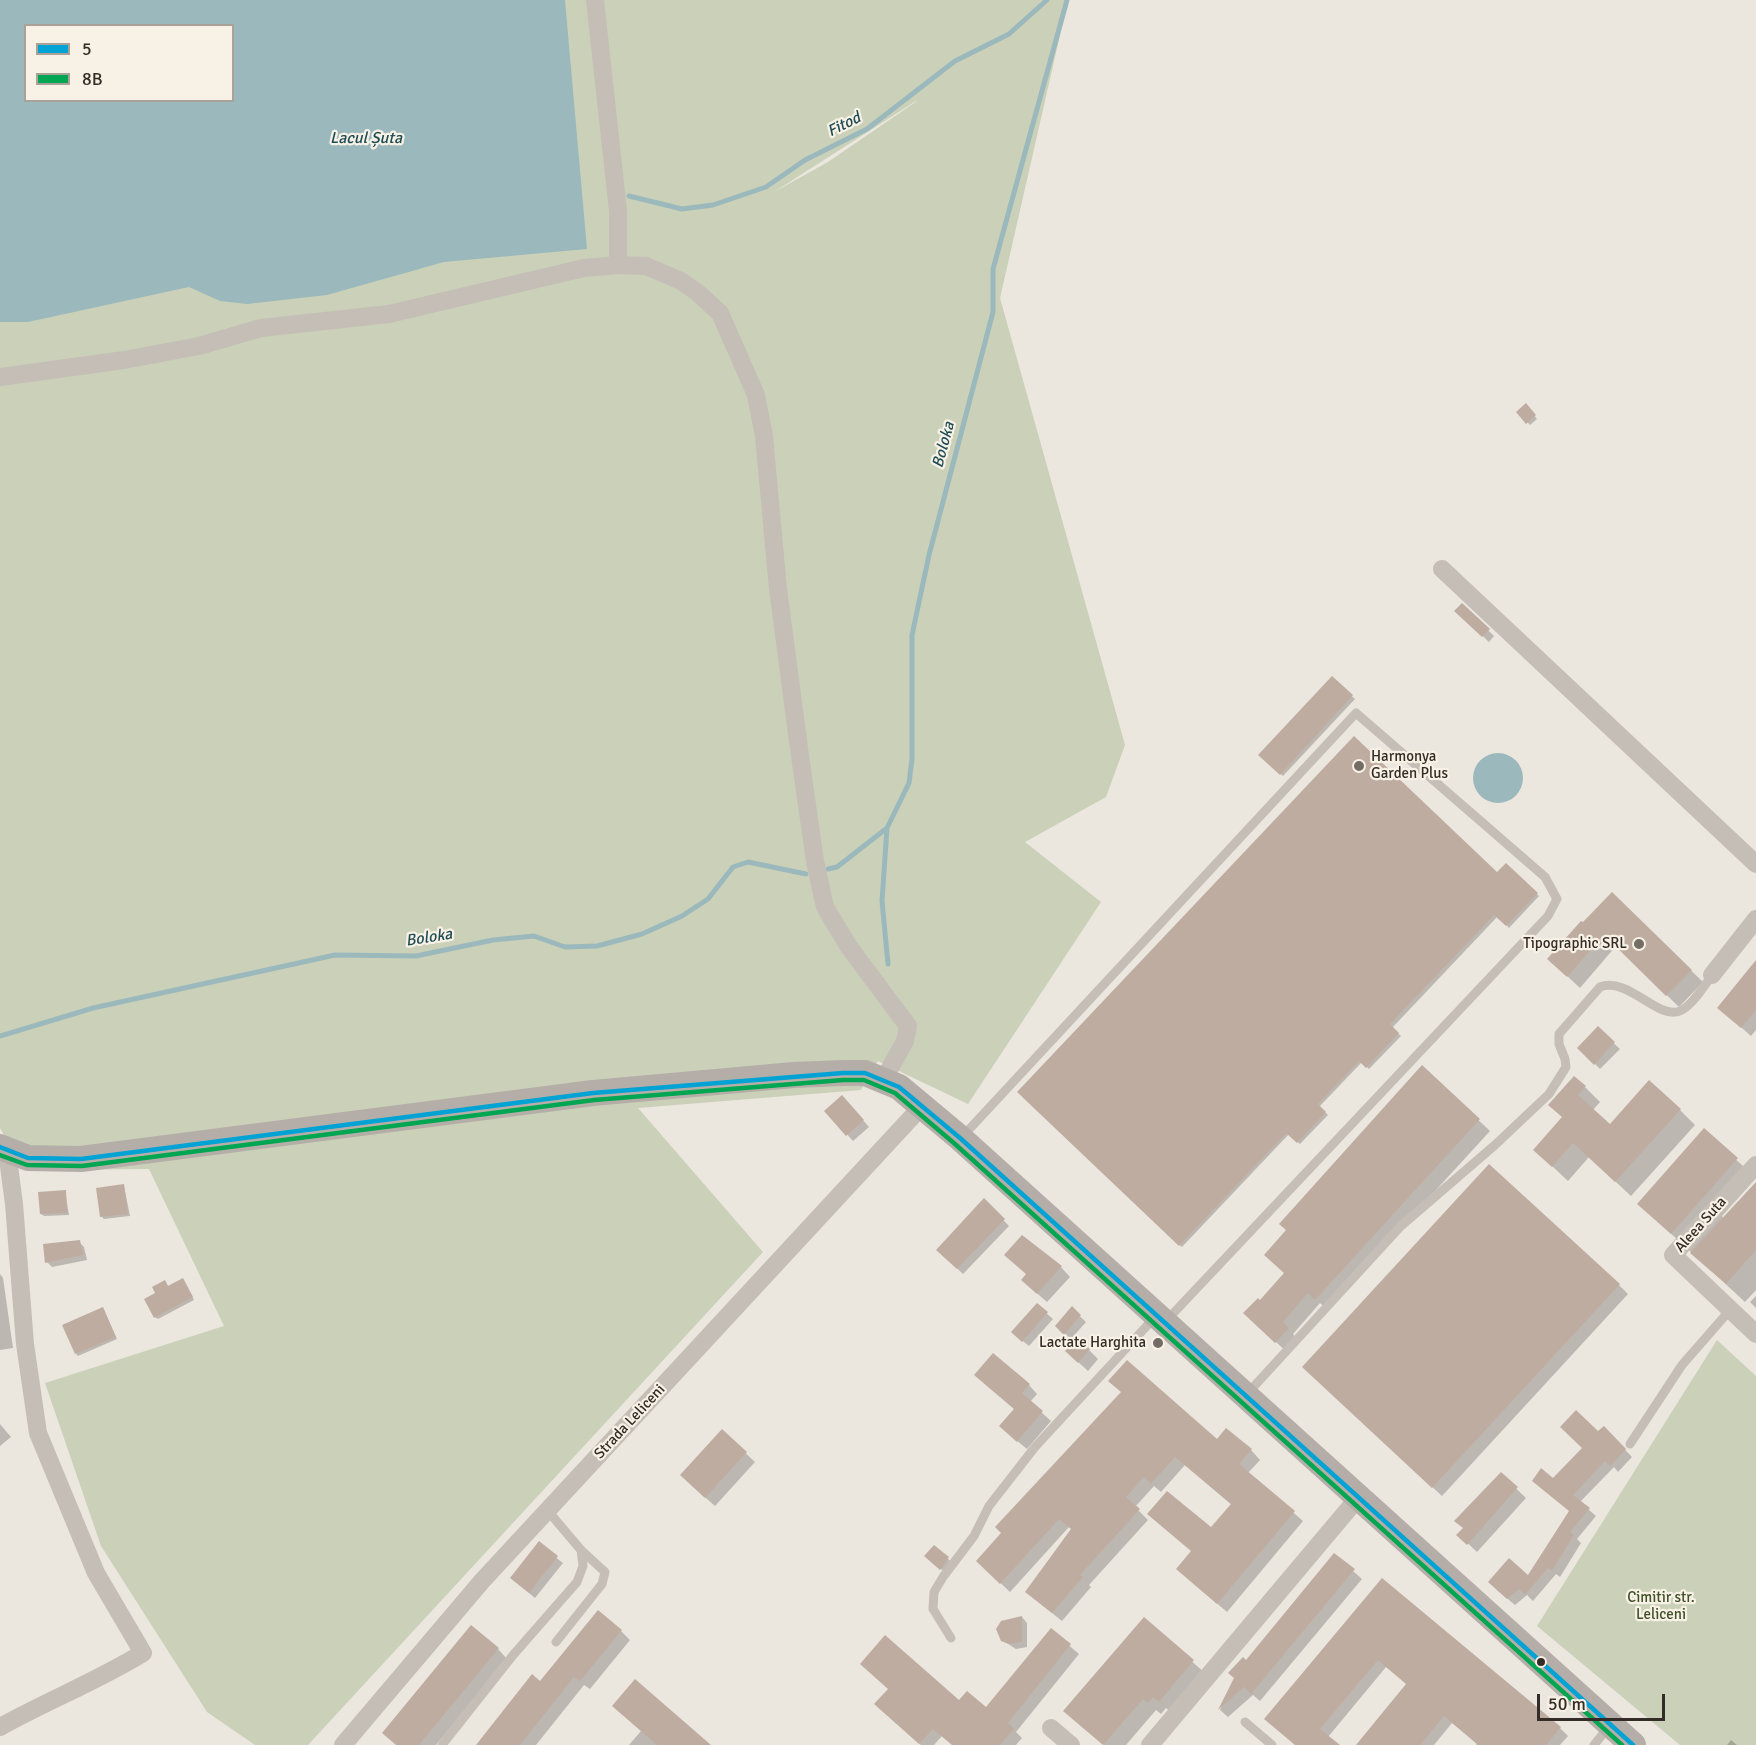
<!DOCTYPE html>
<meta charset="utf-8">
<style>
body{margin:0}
#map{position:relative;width:1756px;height:1745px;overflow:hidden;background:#ebe6de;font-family:Signika,sans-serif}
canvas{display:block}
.legend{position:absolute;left:24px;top:24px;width:210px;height:78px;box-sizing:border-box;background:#f8f1e5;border:2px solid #aaa299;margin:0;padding:8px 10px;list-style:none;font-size:18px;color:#342c26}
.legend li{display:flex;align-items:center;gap:12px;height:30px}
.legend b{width:30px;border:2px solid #aaa299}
.scale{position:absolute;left:1537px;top:1694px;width:128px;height:27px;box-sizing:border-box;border:3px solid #342c26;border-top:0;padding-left:8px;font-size:18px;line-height:21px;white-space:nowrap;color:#342c26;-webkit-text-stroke:4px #f8f1e5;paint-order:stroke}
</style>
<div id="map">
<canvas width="1756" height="1745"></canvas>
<ul class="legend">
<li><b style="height:8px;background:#01a2d4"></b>5</li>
<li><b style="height:8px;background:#00a651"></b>8B</li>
</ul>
<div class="scale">50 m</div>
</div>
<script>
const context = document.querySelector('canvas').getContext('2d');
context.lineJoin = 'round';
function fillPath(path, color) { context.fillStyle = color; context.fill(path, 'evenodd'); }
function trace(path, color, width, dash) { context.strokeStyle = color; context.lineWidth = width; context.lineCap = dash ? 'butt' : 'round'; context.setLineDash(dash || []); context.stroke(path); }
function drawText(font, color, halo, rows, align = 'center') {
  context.font = font + ' Signika,sans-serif'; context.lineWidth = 4.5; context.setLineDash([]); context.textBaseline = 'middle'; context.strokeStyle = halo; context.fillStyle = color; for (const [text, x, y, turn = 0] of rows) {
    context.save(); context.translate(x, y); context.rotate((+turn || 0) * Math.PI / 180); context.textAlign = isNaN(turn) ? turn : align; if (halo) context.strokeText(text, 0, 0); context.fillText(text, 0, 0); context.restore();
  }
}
fillPath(new Path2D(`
 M0 0H1068L1000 298 1125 745 1106 797 1025 842 1101 902 968 1104 878 1061 861 1090 638 1108 763 1252 308 1745H255L207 1712 101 1546 45 1383 224 1326 149 1169 24 1170 0 1128ZM26 26H232V100H26ZM917 101 828 162 774 192 916 101Z
 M1717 1340 1756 1376V1745H1680L1537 1626Z`), '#cad1b8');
fillPath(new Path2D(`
 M0 0H565L587 249 444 262 327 295 247 304 220 301 189 287 28 322H0ZM26 26H232V100H26Z
 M1473 778a25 25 0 1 1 50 0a25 25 0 1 1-50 0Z`), '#9bb9bc');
fillPath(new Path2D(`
 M1526 405 1537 419 1530 425 1518 412Z
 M1462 605 1494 636 1489 642 1456 611Z
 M1332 678 1355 699 1283 776 1261 755Z
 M1506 865 1539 896 1509 928 1498 916 1392 1028 1401 1036 1369 1069 1362 1062 1319 1107 1328 1115 1300 1144 1289 1134 1182 1247 1019 1092 1497 874Z
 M1612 894 1703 982 1679 1007 1616 946 1580 988 1549 959Z
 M1756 963V1030L1751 1036 1719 1008Z
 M1598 1028 1620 1049 1600 1069 1579 1048Z
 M1422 1067 1490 1131 1327 1309 1320 1303 1293 1334 1298 1340 1287 1352 1256 1324 1260 1302 1286 1273Z
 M1585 1087 1600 1102 1593 1110 1610 1126 1680 1110 1695 1125 1631 1196 1589 1157 1568 1181 1535 1150 1564 1118 1551 1105Z
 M848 1103 869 1127 853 1141 826 1111Z
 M1704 1130 1756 1178 1722 1216 1724 1218 1756 1187V1290L1745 1302 1639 1204Z
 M124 1186 130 1216 104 1219 102 1217Z
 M65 1191 69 1215 44 1216 41 1214Z
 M984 1200 1009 1226 963 1274 938 1250Z
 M79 1242 84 1247 87 1260 52 1267 47 1262Z
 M1061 1267 1070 1277 1047 1302 1032 1289Z
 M0 1274 3 1278 13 1348 0 1350Z
 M165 1282 169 1287 185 1283 194 1300 158 1319 155 1317 157 1293Z
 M1619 1285 1628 1294 1442 1496 1313 1376Z
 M1756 1296V1308L1750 1302Z
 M1037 1305 1053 1319 1029 1346 1019 1338Z
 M103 1309 117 1339 78 1356 76 1354Z
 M1072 1309 1086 1322 1071 1339 1057 1326Z
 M1089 1350 1098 1359 1088 1371 1076 1360Z
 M985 1384 1029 1385 1037 1394 1030 1402 1051 1421 1027 1449 1010 1435 1016 1410Z
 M1122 1392 1217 1441 1251 1450 1260 1460 1248 1473 1303 1521 1227 1612 1187 1578 1211 1529 1232 1505 1185 1465 1161 1492 1154 1486 1135 1507 1148 1520 1089 1585 1091 1587 1062 1621 1037 1601 1073 1530 1069 1527 1010 1592 987 1570Z
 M0 1424 11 1437 0 1446Z
 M1604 1428 1632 1457 1618 1472 1614 1467 1580 1502 1596 1516 1577 1539 1581 1543 1560 1577 1556 1574 1533 1601 1527 1595 1515 1605 1497 1590 1529 1578 1570 1511 1554 1480Z
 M722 1431 755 1462 715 1506 691 1485Z
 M1501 1474 1526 1498 1477 1552 1459 1535Z
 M539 1544 563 1563 535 1598 518 1584Z
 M934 1547 954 1564 947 1574 932 1562Z
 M1335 1555 1362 1579 1260 1701 1253 1695 1228 1717 1220 1710 1235 1678Z
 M1382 1580 1560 1728 1568 1736 1560 1745H1476L1477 1743 1452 1723 1434 1745H1358L1407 1684 1386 1667 1328 1737 1338 1745H1296Z
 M1022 1617 1027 1623V1647L1016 1649 1002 1640Z
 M1144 1619 1206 1674 1172 1713 1166 1708 1161 1714 1156 1710 1126 1745H1104L1078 1723Z
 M1051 1630 1079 1654 1016 1732 1022 1738 1016 1745H953L942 1736 934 1745H921L885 1712 959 1702 987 1709Z
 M621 1631 630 1640 590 1689 584 1685 536 1745H478L540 1683Z
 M498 1649 507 1659 436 1745H397Z
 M641 1731 709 1745H629Z
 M1731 1740 1737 1745H1727Z`), '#0003');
trace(new Path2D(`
 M629 196 682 209 713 205 766 187 805 160 867 129 955 61 1009 34 1047 0
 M887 828 882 901 888 964
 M828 869 837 867 887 828 909 783 912 759V635L929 555 993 312V269L1067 0
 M0 1036 93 1008 335 955 416 956 493 940 534 936 565 947 597 946 642 934 682 916 708 899 733 867 748 862 806 874`), '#9bb9bc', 5);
fillPath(new Path2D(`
 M1526 403 1536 415 1526 424 1516 412Z
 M1462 603 1490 629 1482 637 1454 611Z
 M1332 676 1353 695 1280 775 1258 755Z
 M1354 736 1497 872 1506 863 1538 893 1506 926 1494 915 1390 1024 1399 1033 1366 1068 1359 1061 1318 1104 1326 1112 1297 1143 1286 1133 1179 1246 1017 1092Z
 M1612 892 1692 970 1666 996 1604 935 1567 977 1547 959 1581 921 1583 922Z
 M1756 960V1010L1741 1028 1717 1008Z
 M1598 1026 1615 1042 1594 1065 1577 1048Z
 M1422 1065 1480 1119 1315 1300 1308 1293 1283 1322 1289 1328 1275 1343 1243 1313 1258 1298 1260 1300 1284 1273 1264 1255 1286 1230 1279 1224Z
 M1574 1076 1586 1086 1578 1095 1610 1124 1649 1080 1681 1109 1615 1182 1573 1143 1552 1167 1533 1150 1562 1117 1548 1105Z
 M842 1095 864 1120 846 1136 824 1111Z
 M1704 1128 1738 1158 1671 1234 1637 1204Z
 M1489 1164 1620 1284 1432 1488 1302 1367Z
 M1756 1182V1250L1726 1284 1690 1253Z
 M124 1184 128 1214 100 1217 96 1188Z
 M66 1190 67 1213 40 1214 38 1192Z
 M984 1198 1005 1219 957 1269 936 1250Z
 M1022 1235 1062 1266 1037 1294 1021 1280 1026 1274 1004 1255Z
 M80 1240 83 1255 45 1263 43 1244Z
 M183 1278 193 1297 154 1318 144 1299 155 1293 152 1287 165 1280 168 1286Z
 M1037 1303 1048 1312 1022 1342 1011 1332Z
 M1072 1306 1081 1315 1064 1335 1055 1326Z
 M103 1307 116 1337 75 1354 62 1325Z
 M1077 1338 1090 1349 1078 1363 1065 1351Z
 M993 1353 1030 1384 1022 1393 1043 1411 1017 1442 999 1426 1014 1409 974 1375Z
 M1127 1360 1217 1439 1226 1428 1252 1449 1239 1464 1295 1511 1217 1604 1176 1569 1191 1551 1147 1514 1167 1491 1211 1527 1231 1504 1175 1457 1151 1484 1144 1477 1126 1497 1140 1509 1080 1575 1083 1577 1052 1613 1025 1592 1071 1529 1059 1519 1000 1584 976 1561 1001 1533 995 1527 1121 1392 1108 1381Z
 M1576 1410 1598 1431 1604 1426 1626 1449 1610 1466 1605 1461 1573 1495 1590 1508 1570 1532 1574 1535 1552 1571 1548 1568 1525 1595 1519 1589 1507 1599 1488 1582 1509 1558 1528 1575 1569 1511 1532 1481 1541 1468 1553 1478 1582 1448 1560 1427Z
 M722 1429 747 1452 705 1498 680 1475Z
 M1501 1472 1518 1487 1467 1545 1456 1535 1463 1528 1454 1521Z
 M539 1541 558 1556 529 1593 510 1578Z
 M934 1545 949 1557 940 1570 924 1556Z
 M1334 1553 1355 1569 1251 1694 1244 1687 1218 1710 1234 1678 1228 1673 1243 1657 1246 1660Z
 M1382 1578 1561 1727 1546 1745H1478L1444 1716 1420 1745H1356L1406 1684 1378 1660 1320 1729 1340 1745H1295L1264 1719Z
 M598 1610 622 1630 580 1681 574 1677 520 1745H476L532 1674 540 1681Z
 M1022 1616V1642L1009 1644 1001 1641 996 1629 1001 1621Z
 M1144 1617 1194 1660 1159 1702 1153 1697 1148 1703 1143 1699 1103 1745 1063 1711Z
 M471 1625 499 1648 419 1745H396L382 1733Z
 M1051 1628 1071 1644 1008 1723 1014 1729 1000 1745H952L933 1729 919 1744 874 1704 888 1689 860 1664 885 1635 959 1700 967 1691 986 1707Z
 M635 1679 711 1745H657L612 1706Z`), '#beaca0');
trace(new Path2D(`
 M962 1137 1356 713 1545 877 1557 899 1548 916 1166 1321
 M1247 1394 1401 1226 1495 1145 1549 1094 1566 1067 1565 1059 1559 1044V1034L1600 987C1629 976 1660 1023 1682 1010 1694 1003 1704 986 1712 975
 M1630 1444 1682 1365 1730 1310
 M951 1638 933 1609 934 1592 943 1577 974 1536 989 1506 1035 1447 1155 1317
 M556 1642 602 1584 605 1572 581 1550
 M1245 1722 1272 1745
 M442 1745 514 1654 577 1582 583 1566 581 1550 548 1511
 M1594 1745 1610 1725`), '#c4beb7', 9);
trace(new Path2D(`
 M595 0 618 211V265
 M0 377 124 360 199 346 261 328 389 314 584 268 618 265 646 266 681 281 698 293 720 313 756 395 764 436 778 589 800 756 815 861 825 907 849 947 908 1026 905 1041 884 1079
 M1442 569 1756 864
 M1712 975 1756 919
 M1756 1165 1673 1255 1756 1334
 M0 1727C47 1701 97 1681 143 1653L96 1573 38 1433 25 1344 14 1204 7 1151
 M1051 1728 1071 1745
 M343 1745 482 1581 923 1105
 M1150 1745 1357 1499`), '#c4beb7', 18);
trace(new Path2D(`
 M0 1147 28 1158 81 1159 593 1093 794 1075 843 1073H865L899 1087 960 1138 1633 1745`), '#b5aea8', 26);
trace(new Path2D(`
 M0 1147 28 1158 81 1159 593 1093 843 1073H865L899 1087 960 1138 1633 1745`), '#01a2d4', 4.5);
trace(new Path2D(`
 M0 1155 27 1165 82 1166 594 1100 843 1080H864L895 1093 955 1144 1622 1745`), '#00a651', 4.5);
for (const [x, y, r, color] of [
 [1359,766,6,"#746d66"],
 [1639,944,6,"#746d66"],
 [1158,1343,6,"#746d66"],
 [1541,1662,5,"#342c26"]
]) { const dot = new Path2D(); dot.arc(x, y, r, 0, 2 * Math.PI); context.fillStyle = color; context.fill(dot); trace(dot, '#f8f1e5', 2); }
drawText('15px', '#342c26', '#f8f1e5', [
 ["Harmonya",1371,757,"left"],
 ["Garden Plus",1371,774,"left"],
 ["Tipographic SRL",1627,944],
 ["Lactate Harghita",1146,1343]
], 'right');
drawText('15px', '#342c26', '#f8f1e5', [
 ["Aleea Suta",1701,1225,-48],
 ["Strada Leliceni",630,1422,-47]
]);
drawText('15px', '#40512b', '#f8f1e5', [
 ["Cimitir str.",1661,1598],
 ["Leliceni",1661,1615]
]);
drawText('italic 16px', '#1d4c54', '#f8f1e5', [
 ["Fitod",844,125,-27],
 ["Lacul Șuta",366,139],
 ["Boloka",944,445,-75],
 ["Boloka",429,938,-9]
]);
</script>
